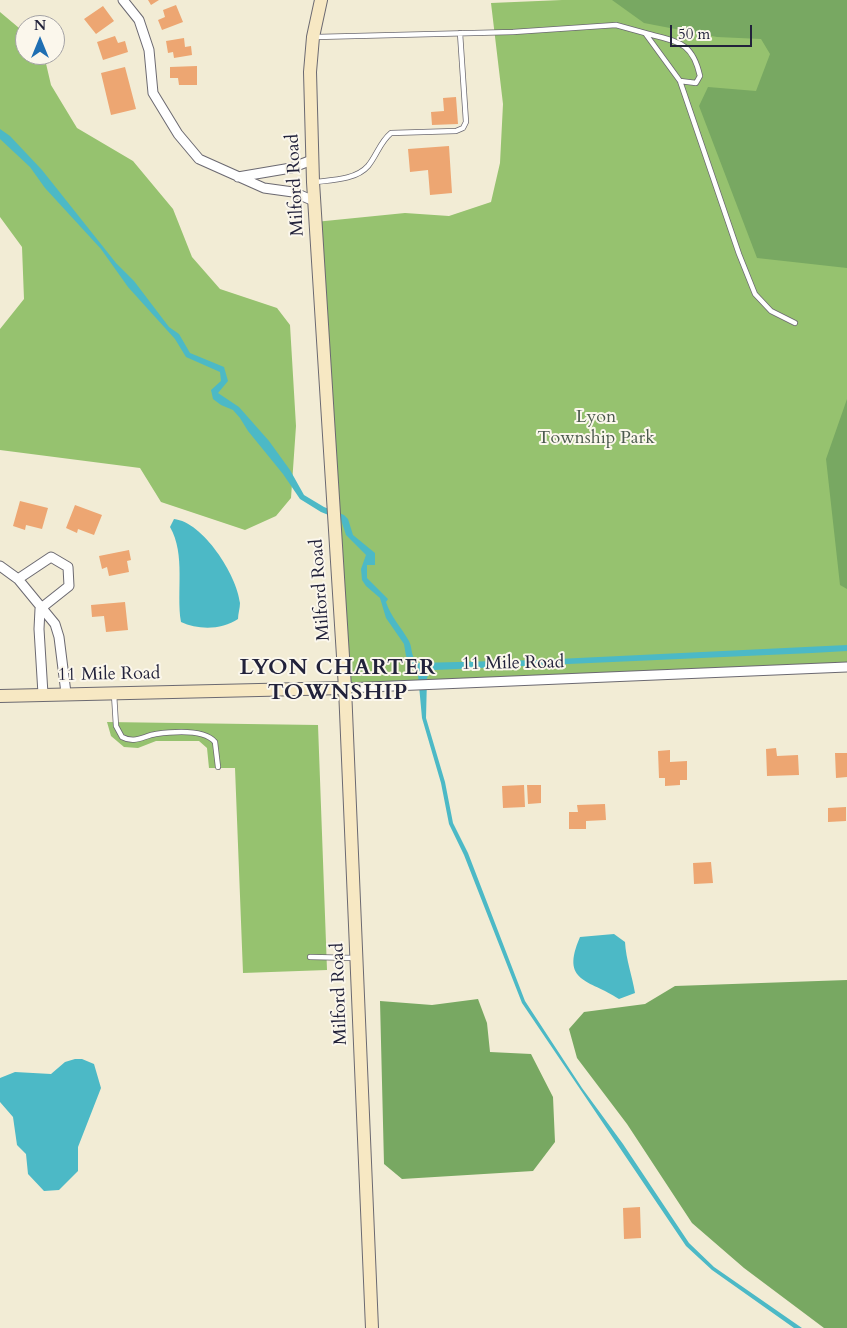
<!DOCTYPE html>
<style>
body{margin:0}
#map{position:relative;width:847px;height:1328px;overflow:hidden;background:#f2ecd5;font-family:Cardo,serif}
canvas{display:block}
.north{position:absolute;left:15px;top:15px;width:50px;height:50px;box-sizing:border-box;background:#fbf7ec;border:1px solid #a4a2a5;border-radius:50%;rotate:0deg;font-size:14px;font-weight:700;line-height:20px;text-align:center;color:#22223b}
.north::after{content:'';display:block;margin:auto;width:18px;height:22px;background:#1f6fb2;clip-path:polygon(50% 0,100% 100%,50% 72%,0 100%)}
.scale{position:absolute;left:670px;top:25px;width:82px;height:22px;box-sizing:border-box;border:2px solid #22223b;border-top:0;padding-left:6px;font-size:15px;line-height:18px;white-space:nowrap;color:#22223b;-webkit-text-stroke:4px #fbf7ec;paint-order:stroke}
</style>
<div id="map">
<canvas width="847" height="1328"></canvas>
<div class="north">N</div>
<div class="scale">50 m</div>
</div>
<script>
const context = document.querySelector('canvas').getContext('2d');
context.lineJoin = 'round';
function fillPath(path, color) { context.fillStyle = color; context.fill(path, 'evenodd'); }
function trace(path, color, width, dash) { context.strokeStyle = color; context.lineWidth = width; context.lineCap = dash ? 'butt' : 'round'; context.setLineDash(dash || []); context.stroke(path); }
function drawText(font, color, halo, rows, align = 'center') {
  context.font = font + ' Cardo,serif'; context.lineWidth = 4; context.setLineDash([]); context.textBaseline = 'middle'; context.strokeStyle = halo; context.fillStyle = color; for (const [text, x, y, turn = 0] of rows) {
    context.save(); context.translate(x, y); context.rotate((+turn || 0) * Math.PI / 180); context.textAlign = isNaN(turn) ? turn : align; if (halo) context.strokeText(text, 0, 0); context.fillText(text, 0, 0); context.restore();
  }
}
fillPath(new Path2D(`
 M562 0H847V666L345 688 315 222 405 213 449 216 491 202 500 163 503 104 491 3Z
 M0 12 25 33V55H44L51 85 77 128 133 161 173 209 192 257 220 289 277 308 290 325 296 426 291 498 276 516 245 530 161 502 140 468 0 450V329L24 299 22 247 0 217Z
 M107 722 318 725 327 970 243 973 235 768H209L207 748 199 741H156L138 748 124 747 111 736Z`), '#96c26f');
fillPath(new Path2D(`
 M612 0H847V268L757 258 699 106 708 87 756 91 770 54 761 39 717 37 644 23Z
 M847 399V589L840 585 826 459Z
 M847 980V1328H824L744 1268 692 1223 627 1124 577 1058 569 1029 584 1012 645 1004 675 986Z
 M478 999 487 1023 490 1052 531 1054 553 1097 555 1142 533 1171 402 1179 384 1164 380 1001 432 1005Z`), '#78a862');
fillPath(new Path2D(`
 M0 129 10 136 42 170 116 263 134 281 169 327 179 334 190 353 224 367 228 381 218 393 239 407 269 441 290 470 304 495 324 507 344 515 348 519 353 535 375 553V565H367V578L388 599 386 602C391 617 401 627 409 641 413 649 410 656 418 663L537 660 847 645V651L812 653 435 670 430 671 427 678 426 718 445 782 453 823 468 853 525 1001 582 1088 623 1144 689 1243 714 1267 802 1328H794L712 1270 686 1246 522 1003 464 855 449 824 441 783 422 718 418 675 406 656 404 644 386 618 380 598 366 586 362 580 361 569 366 555 346 535 341 520 321 512 300 499 283 474 248 431 240 418 233 410 221 405 213 399 211 390 221 381 220 372 186 357 175 339 128 287 101 249 45 188 30 167 0 139Z
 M174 519C203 522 237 575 240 603 240 608 238 614 238 619 222 630 198 630 181 622 176 591 186 555 170 527Z
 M614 934 625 942C626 960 632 975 635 993L619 999C589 979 560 983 580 937Z
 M75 1059H82L94 1064 101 1088 78 1147V1171L59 1190 44 1191 28 1174 26 1154 17 1145 13 1117 0 1102V1078L15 1072 51 1074 65 1062Z`), '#4cb9c6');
fillPath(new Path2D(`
 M148 0H159L151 5Z
 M176 5 183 22 162 30 158 20 165 17 163 10Z
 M103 6 114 21 96 34 84 19Z
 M115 36 118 43 125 41 128 52 103 60 97 42Z
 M184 38 185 47 191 46 192 55 174 58 173 52 168 53 166 41Z
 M197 66V85H179L178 78H170V67Z
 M125 67 136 109 111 115 101 73Z
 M456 97 458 124 432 125 431 112 444 111 443 98Z
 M449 146 452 193 430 195 428 170 410 172 408 149Z
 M20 501 48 508 42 529 26 525 25 530 13 526Z
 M75 505 102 515 94 535 78 529 77 533 66 528Z
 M129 550 131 560 127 561 129 572 109 576 107 567 102 569 99 556Z
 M125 602 128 630 106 632 104 616 92 617 91 605Z
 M776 748 777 756 798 755 799 775 767 776 766 749Z
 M670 750V762L687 761V780H680V785L665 786V778H659L658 751Z
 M835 753H847V777L836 778Z
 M524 785 525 807 503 808 502 786Z
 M527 785H541V803L528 804Z
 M605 804 606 820 586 821V829H569V812H578L577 805Z
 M846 807V821L828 822V808Z
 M711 862 713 883 694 884 693 863Z
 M640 1207 641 1238 624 1239 623 1208Z`), '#eda672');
const lane = new Path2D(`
 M645 33C676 42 692 40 700 76L696 83 680 81
 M316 37 513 32 616 25 645 33 680 81 739 254 755 294 771 311 795 323
 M315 182C331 180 356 180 368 166 377 155 380 142 391 133L456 131 463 128 466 122 460 33
 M114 694 116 726 122 737C135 744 143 736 156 734 171 732 204 729 215 742L218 767
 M310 957 355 958`);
const street = new Path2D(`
 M123 0 139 20 149 50 153 93 178 134 199 159 264 188 293 192 314 201
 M238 177 291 168 312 160
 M0 566 18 579 55 624 59 637 66 693
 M18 579 51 557 68 567 69 586 40 609 39 629 43 694
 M345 688 847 667`);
const secondary = new Path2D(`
 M321 0 313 37 310 72 313 182 345 688 372 1328
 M0 696 345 688`);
trace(lane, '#6b6971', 6);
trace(street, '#6b6971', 11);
trace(secondary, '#6b6971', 14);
trace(lane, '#fff', 4.5);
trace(street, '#fff', 9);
trace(secondary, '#f7e8c3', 12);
drawText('18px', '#22223b', '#fbf7ec', [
 ["Milford Road",296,185,-93],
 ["Milford Road",321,590,-94],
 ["11 Mile Road",513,664,-1],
 ["11 Mile Road",109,675,-1],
 ["Milford Road",340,994,-92]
]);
drawText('18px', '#4b5a4d', '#fbf7ec', [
 ["Lyon",596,418],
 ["Township Park",596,439]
]);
context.letterSpacing = '1px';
drawText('bold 22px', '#22223b', '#fbf7ec', [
 ["LYON CHARTER",338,669],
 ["TOWNSHIP",338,694]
]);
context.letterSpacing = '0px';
</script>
